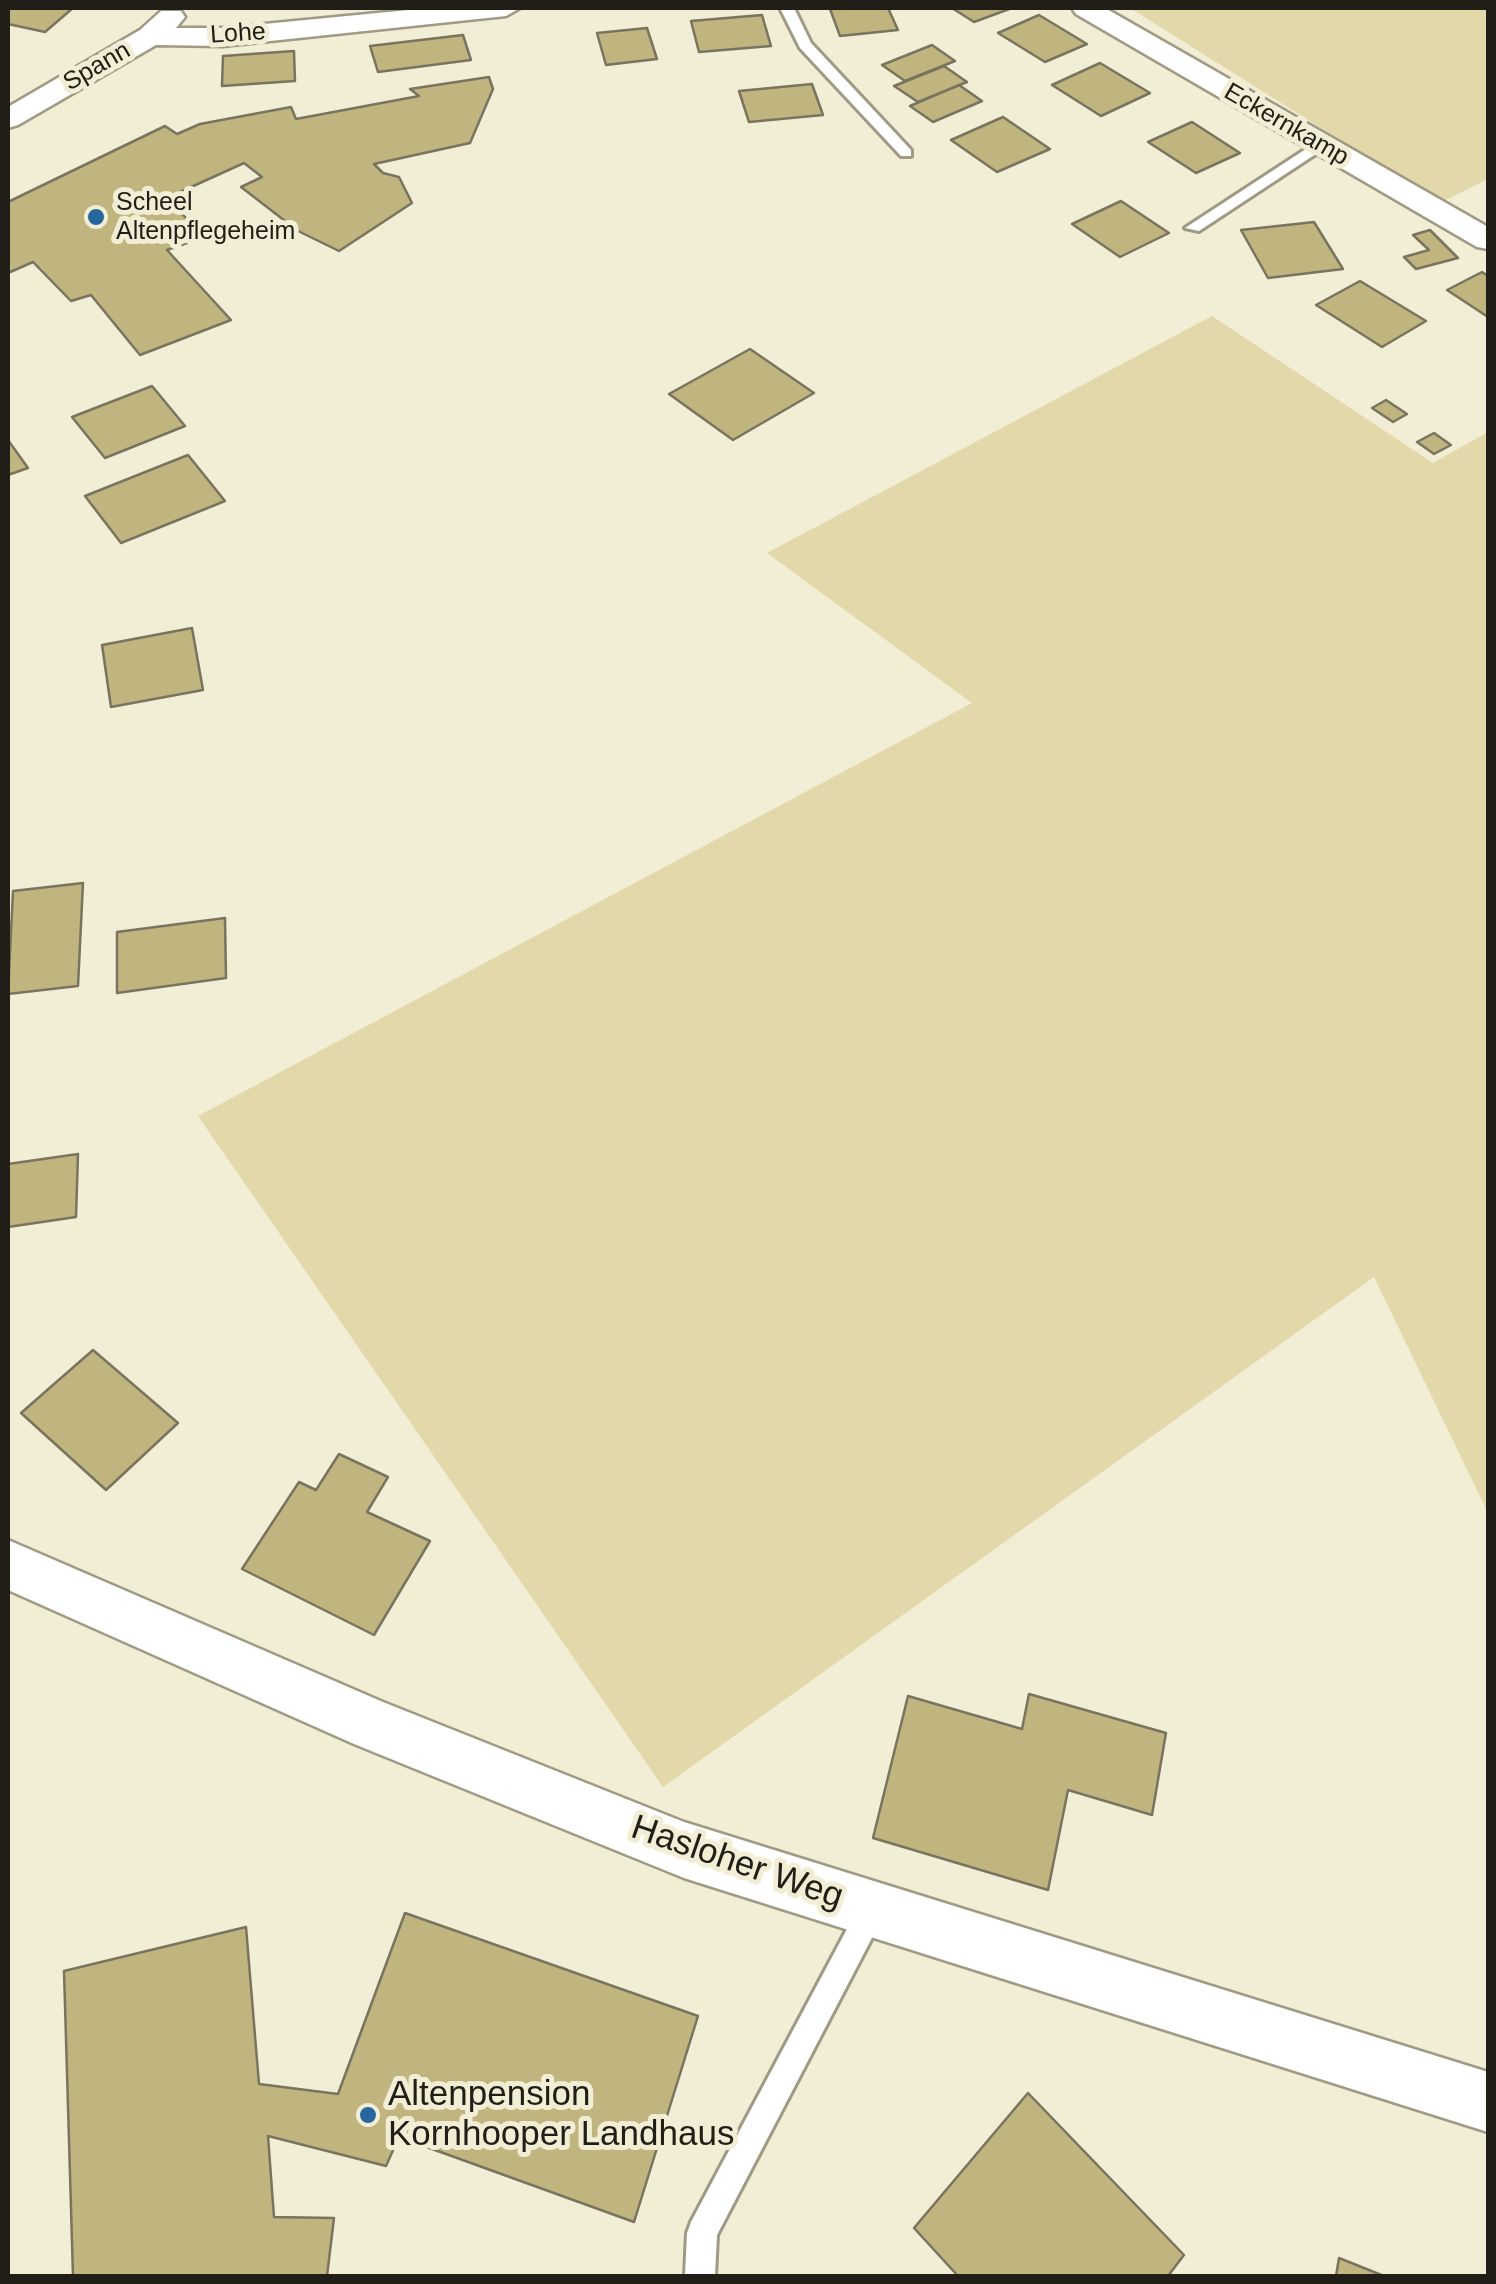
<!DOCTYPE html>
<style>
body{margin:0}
#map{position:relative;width:1496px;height:2284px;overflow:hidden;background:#f2eed5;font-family:Helvetica,sans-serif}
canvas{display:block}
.frame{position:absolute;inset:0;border:10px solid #201e16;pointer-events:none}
</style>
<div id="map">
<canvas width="1496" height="2284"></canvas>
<div class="frame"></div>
</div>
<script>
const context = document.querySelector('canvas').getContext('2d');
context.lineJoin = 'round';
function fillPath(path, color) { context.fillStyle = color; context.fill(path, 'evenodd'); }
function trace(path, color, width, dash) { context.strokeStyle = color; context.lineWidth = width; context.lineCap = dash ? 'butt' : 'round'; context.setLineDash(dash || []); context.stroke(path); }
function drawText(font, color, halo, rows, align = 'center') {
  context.font = font + ' Helvetica,sans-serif'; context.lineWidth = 10; context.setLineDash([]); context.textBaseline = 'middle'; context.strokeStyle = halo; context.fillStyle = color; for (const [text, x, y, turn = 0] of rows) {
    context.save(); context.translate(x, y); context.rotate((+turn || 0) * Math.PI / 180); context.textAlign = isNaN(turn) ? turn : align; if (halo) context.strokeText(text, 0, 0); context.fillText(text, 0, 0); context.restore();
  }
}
fillPath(new Path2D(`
 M1130 8H1488V179L1440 203Z
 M1212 316 1433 463 1488 432V1513L1374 1277 663 1787 198 1116 972 703 767 553Z`), '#e2d8a9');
const building = new Path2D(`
 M8 8H73L45 32 8 24Z
 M888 8 898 30 840 36 830 9Z
 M952 8H1012L974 22Z
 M762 15 771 46 699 52 691 21Z
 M1039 15 1087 44 1045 62 998 33Z
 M647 28 657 59 606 65 597 33Z
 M463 35 471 60 378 72 370 46Z
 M932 45 955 61 905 81 882 65Z
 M294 51 295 81 222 86 223 56Z
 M1100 63 1150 93 1101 116 1052 85Z
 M944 66 967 82 918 102 894 86Z
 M489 77 493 89 470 143 374 164 383 173 399 177 412 203 339 251 298 231 241 187 262 177 244 163 167 198 204 237 167 250 231 320 140 355 91 295 71 301 33 262 8 273V202L165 126 177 134 200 124 291 107 296 119 419 96 410 89Z
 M812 84 823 115 749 122 739 91Z
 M959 85 982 101 933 122 910 106Z
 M1003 117 1050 149 997 172 951 140Z
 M1192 122 1240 153 1196 173 1148 142Z
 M1121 201 1169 233 1120 257 1072 224Z
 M1314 222 1343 269 1268 278 1241 230Z
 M1430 230 1458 258 1416 269 1404 257 1429 250 1413 235Z
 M1482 272 1488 276V317L1447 290Z
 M1360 281 1426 321 1382 347 1316 305Z
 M750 349 814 393 733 440 669 394Z
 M152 386 185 426 105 458 72 417Z
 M1386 400 1407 414 1393 422 1372 408Z
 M1434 433 1451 445 1434 454 1417 442Z
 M8 440 28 468 8 475Z
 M188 455 225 501 121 543 85 496Z
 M192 628 203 690 111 707 102 645Z
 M83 883 78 986 8 994 13 891Z
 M225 918 226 978 117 993V932Z
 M78 1154 76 1217 8 1227V1164Z
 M93 1350 178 1423 106 1490 21 1413Z
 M339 1454 388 1477 367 1512 430 1541 374 1635 242 1569 299 1482 316 1490Z
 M1029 1694 1166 1733 1152 1815 1068 1790 1048 1890 873 1838 908 1696 1022 1729Z
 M405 1913 698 2016 634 2222 399 2137 386 2166 268 2136 274 2217 334 2218 327 2276H73L64 1971 246 1927 259 2084 338 2094Z
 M1028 2093 1184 2255 1168 2276H958L914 2228Z
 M1339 2258 1384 2276H1336Z`);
fillPath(building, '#c0b57e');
trace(building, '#78745f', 2.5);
const service = new Path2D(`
 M780 8H794L811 43 911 150V156H901L800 48Z
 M1315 143 1328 146 1199 231 1185 228Z
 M873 1895 883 1899 887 1909 717 2235 715 2276H685L687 2233 691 2222 863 1899Z`);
const minor = new Path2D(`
 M429 8H520L506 16 223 46 156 45 18 125 8 128V107L140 30 161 11H181L185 17 176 28H223Z
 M1072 8H1105L1488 227V249L1477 247 1076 14Z
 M8 1540 383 1702 684 1822 1488 2072V2132L684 1878 354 1744 8 1590Z`);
trace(service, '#9f9a84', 6);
trace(minor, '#9f9a84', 5);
fillPath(service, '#fff');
fillPath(minor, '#fff');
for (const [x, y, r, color] of [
 [96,217,10,"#28679d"],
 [368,2115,10,"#28679d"]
]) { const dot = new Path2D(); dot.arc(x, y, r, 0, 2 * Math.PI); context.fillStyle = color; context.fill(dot); trace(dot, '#f2eed5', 4); }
drawText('25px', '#201e16', '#f2eed5', [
 ["Lohe",238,34,-4],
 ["Spann",97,67,-30],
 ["Eckernkamp",1286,125,30]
]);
drawText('25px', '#201e16', '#f2eed5', [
 ["Scheel",116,203],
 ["Altenpflegeheim",116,232]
], 'left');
drawText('35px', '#201e16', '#f2eed5', [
 ["Hasloher Weg",737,1863,19]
]);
drawText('35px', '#201e16', '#f2eed5', [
 ["Altenpension",388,2095],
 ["Kornhooper Landhaus",388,2135]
], 'left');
</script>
